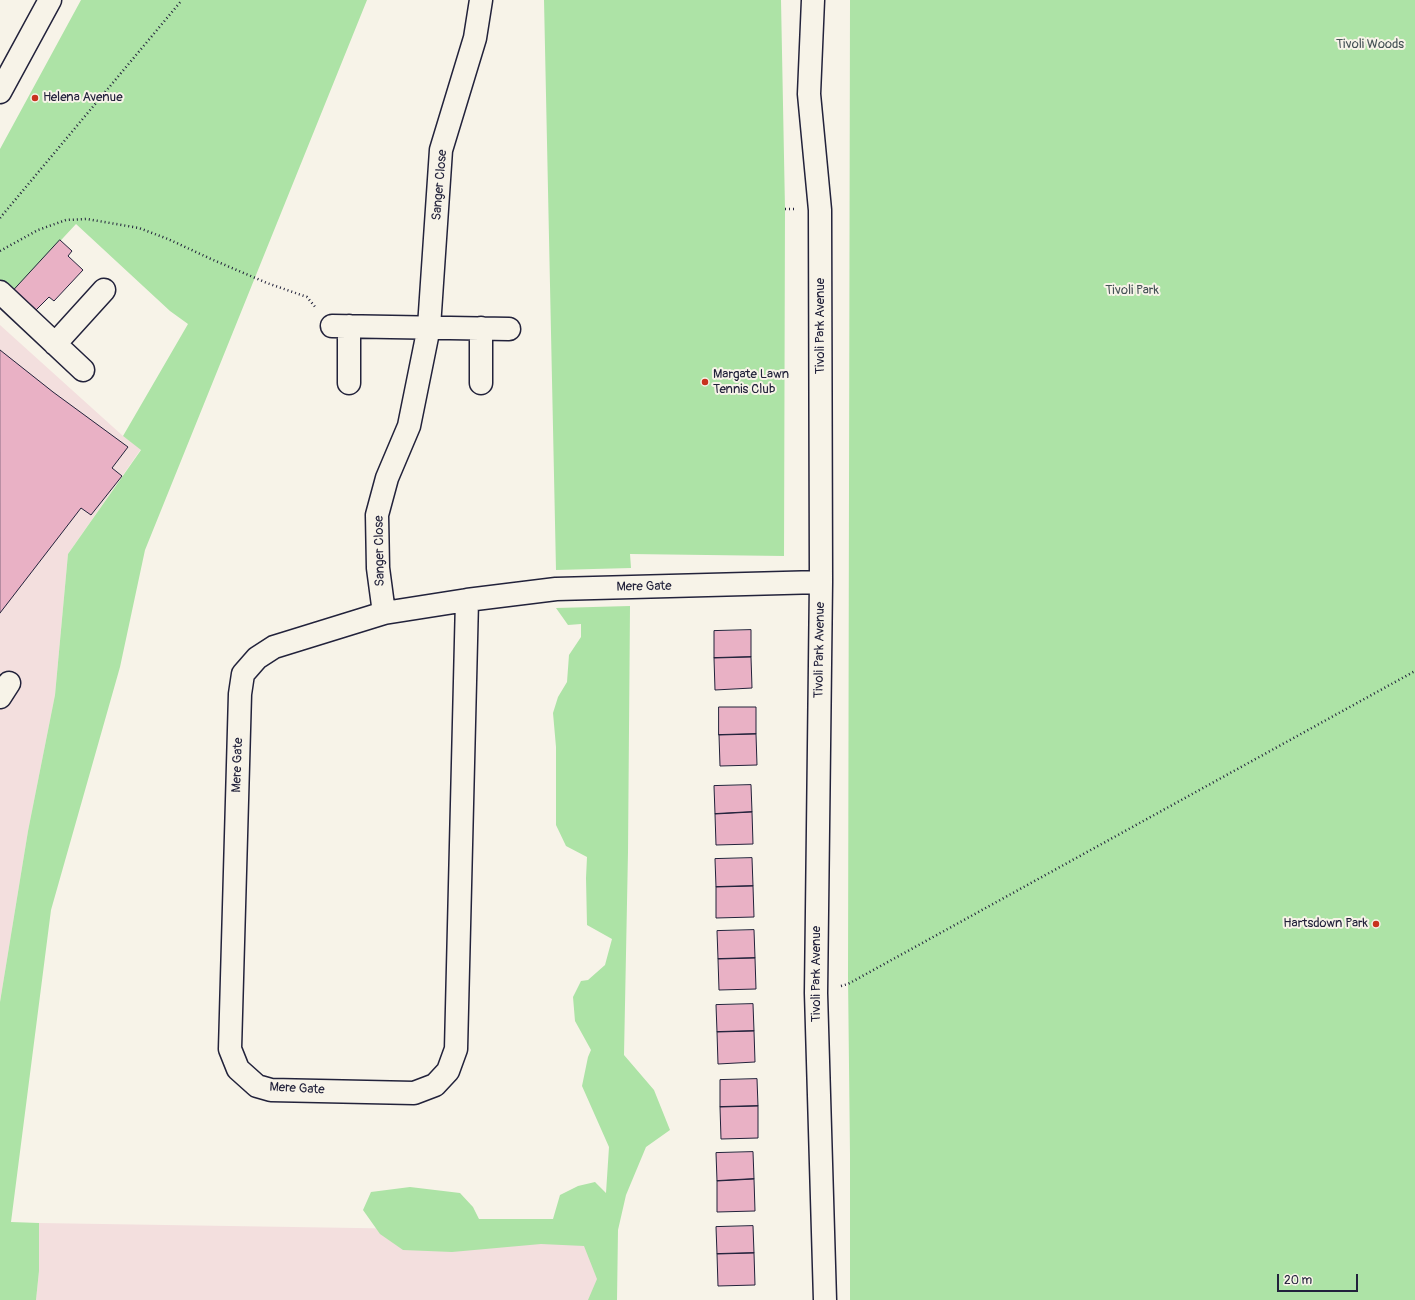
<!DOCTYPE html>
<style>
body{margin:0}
#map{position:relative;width:1415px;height:1300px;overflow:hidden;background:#f7f3e8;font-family:Pangolin,sans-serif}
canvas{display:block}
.scale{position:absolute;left:1277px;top:1274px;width:81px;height:18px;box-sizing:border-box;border:2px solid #22223b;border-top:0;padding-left:5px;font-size:12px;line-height:14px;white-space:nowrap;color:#22223b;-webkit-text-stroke:3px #f7f3e8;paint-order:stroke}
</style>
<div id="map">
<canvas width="1415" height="1300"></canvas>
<div class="scale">20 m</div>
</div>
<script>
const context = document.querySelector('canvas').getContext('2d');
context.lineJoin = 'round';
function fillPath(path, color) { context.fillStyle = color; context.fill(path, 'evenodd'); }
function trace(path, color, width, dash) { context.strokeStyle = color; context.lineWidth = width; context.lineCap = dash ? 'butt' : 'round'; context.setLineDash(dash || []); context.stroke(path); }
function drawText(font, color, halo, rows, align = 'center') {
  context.font = font + ' Pangolin,sans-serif'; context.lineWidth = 4; context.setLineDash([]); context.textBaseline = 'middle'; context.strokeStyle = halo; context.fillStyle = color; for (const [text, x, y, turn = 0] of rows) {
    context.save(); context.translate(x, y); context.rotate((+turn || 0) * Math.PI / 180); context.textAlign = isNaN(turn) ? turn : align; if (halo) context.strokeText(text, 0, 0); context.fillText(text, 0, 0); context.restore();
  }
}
fillPath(new Path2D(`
 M0 325 123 436 141 449 68 554 55 695 28 831 0 1002Z
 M39 1223 611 1232 612 1300H36L39 1271Z`), '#f3dfde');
fillPath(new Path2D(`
 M81 0H367L145 550 120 667 51 910 11 1222 39 1223V1271L36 1300H0V1002L28 831 55 695 68 554 141 450 123 436 188 324 170 311 76 224 0 306V149Z
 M544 0H781L785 209 784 556 630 554 631 568 556 570Z
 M850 0H1415V1300H850V1155L848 976Z
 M630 606 628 852 624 1055 654 1090 670 1130 646 1147 626 1195 618 1230 617 1300H588L597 1279 584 1246 541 1244 452 1252 403 1250 380 1234 363 1210 371 1192 410 1187 460 1193 473 1207 479 1219H553L560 1195 578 1186 595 1182 606 1193 609 1147 582 1086 588 1057 591 1050 575 1021 573 997 581 981 588 980 605 965 612 939 587 925 586 878 587 857 566 846 556 825V747L553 713 558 697 567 682 569 655 581 637V624L568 625 556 608Z`), '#ade3a6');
const building = new Path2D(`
 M60 240 72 251 68 256 83 270 54 301 49 297 35 311 13 291Z
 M0 350 53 392 128 447 112 468 122 476 91 515 81 508 0 613Z
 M751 630V657L714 658V631Z
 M751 657 752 688 715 690 714 658Z
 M719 707H756V734L719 735Z
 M756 734 757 765 720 766 719 735Z
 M751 785 752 812 715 814 714 786Z
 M752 812 753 844 716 845 715 814Z
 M752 858 753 886 716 887 715 859Z
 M753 886 754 917 716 918V887Z
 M754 930 755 958 718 959 717 931Z
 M755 958 756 989 719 990 718 959Z
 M753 1004 754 1031 717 1032 716 1005Z
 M754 1031 755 1062 718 1064 717 1032Z
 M757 1079 758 1106 720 1107V1080Z
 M758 1106V1138L721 1139 720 1107Z
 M753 1152 754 1179 717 1181 716 1153Z
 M754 1179 755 1211 717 1212V1181Z
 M753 1226 754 1253 717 1254 716 1227Z
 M754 1253 755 1285 718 1286 717 1254Z`);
fillPath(building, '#e9b1c5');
trace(building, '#22223b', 1);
const minor = new Path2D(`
 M813 0 809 94 820 210 821 582 816 993 825 1300
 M0 92 50 0
 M0 292 83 370
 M332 326 509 329
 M349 326V383
 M481 328V383
 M55 344 104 290
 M467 600 456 1049 448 1071 435 1085 414 1093 271 1090 257 1086 238 1069 230 1049 240 694 243 674 257 658 274 647 384 613 467 600 556 589 821 582
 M384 613 378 568 377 515 387 478 409 426 429 327 441 150 475 38 481 0
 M0 697 9 683`);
trace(minor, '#22223b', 25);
trace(new Path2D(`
 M785 209H796
 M0 218 182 0
 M0 251 38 230 66 220 87 219 139 228 168 239 211 259 267 283 307 297 316 308
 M841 986 848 984 1415 671`), '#22223b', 2.5, [1, 3]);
trace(minor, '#f7f3e8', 22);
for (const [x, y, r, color] of [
 [35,98,4,"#c8321e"],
 [705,382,4,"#c8321e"],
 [1376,924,4,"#c8321e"]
]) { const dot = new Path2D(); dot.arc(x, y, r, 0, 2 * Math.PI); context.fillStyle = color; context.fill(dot); trace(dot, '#f7f3e8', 1.5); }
drawText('13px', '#455256', '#f7f3e8', [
 ["Tivoli Woods",1370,45],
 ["Tivoli Park",1132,291]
]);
drawText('13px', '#22223b', '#f7f3e8', [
 ["Helena Avenue",43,98],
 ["Margate Lawn",713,375],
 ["Tennis Club",713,390],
 ["Hartsdown Park",1368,924,"right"]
], 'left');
drawText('13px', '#22223b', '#f7f3e8', [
 ["Sanger Close",440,185,-85],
 ["Tivoli Park Avenue",821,326,-90],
 ["Sanger Close",380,551,-91],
 ["Mere Gate",644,587,-1],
 ["Tivoli Park Avenue",820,650,-89],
 ["Mere Gate",238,765,-88],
 ["Tivoli Park Avenue",817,974,-90],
 ["Mere Gate",297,1089,3]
]);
</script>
